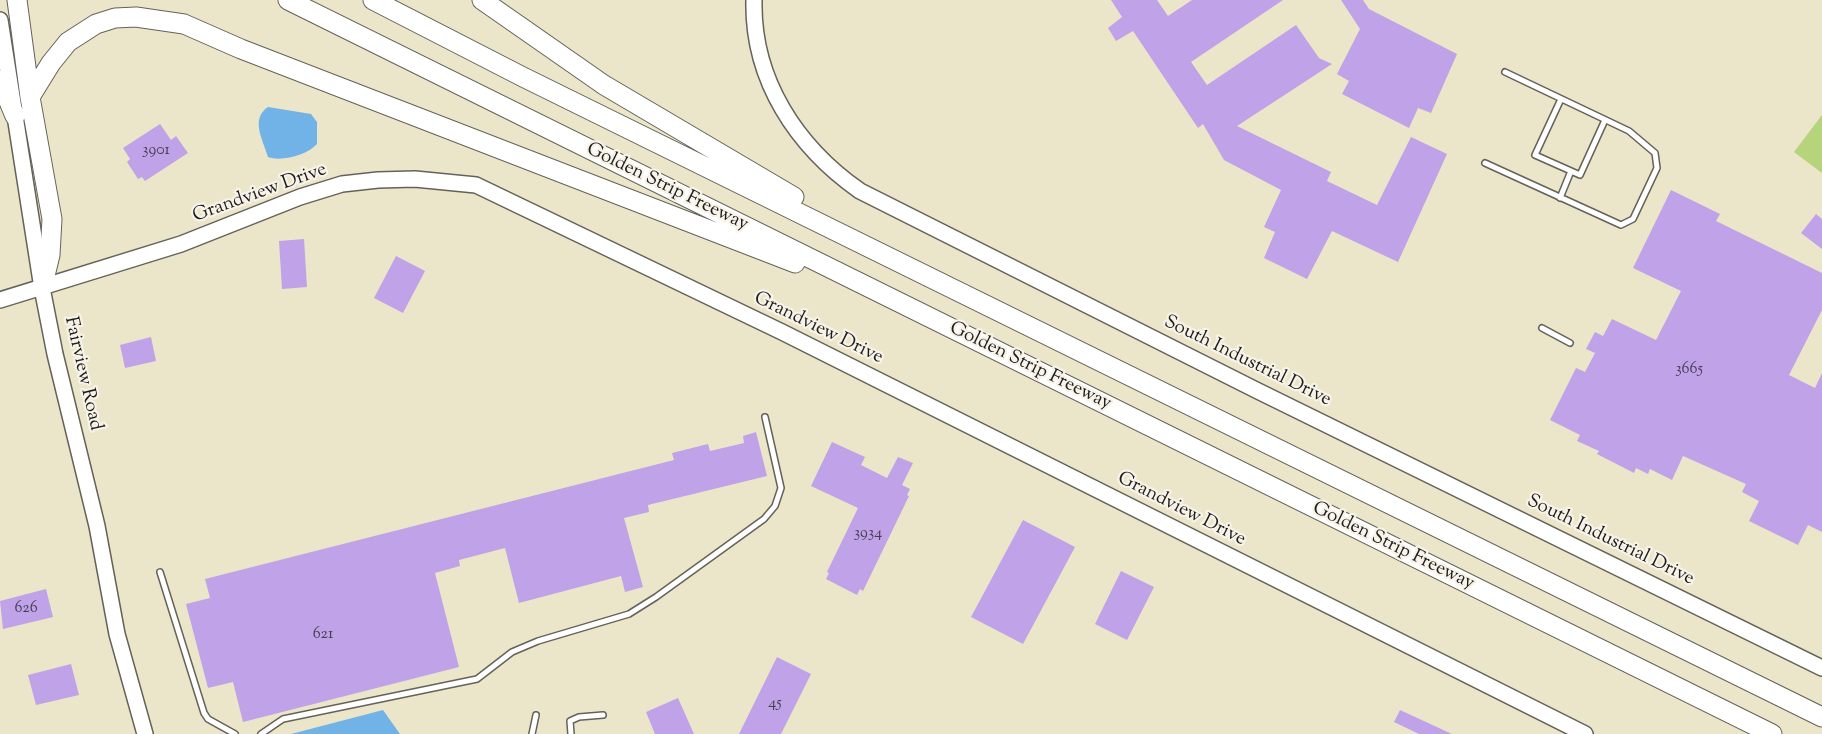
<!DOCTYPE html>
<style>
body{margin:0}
canvas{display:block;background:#ebe5c9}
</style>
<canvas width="1822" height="734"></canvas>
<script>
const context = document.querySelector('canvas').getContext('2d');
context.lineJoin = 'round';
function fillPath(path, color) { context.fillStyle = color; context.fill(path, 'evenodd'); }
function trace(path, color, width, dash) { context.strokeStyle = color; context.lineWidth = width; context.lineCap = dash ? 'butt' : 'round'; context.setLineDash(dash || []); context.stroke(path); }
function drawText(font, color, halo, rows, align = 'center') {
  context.font = font + ' "Sorts Mill Goudy",serif'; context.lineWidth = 4.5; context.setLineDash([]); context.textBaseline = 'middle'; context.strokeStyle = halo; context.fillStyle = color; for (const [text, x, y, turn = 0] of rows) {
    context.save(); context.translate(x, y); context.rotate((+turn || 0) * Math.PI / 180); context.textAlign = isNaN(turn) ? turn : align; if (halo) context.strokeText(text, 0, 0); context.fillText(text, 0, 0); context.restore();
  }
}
fillPath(new Path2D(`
 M1822 115V173L1794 152Z`), '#b5d47b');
fillPath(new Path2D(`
 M268 107 311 114 317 122V144C307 155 282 162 268 157 263 140 250 119 268 107Z
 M383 710 400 734H291Z`), '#72b3e7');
fillPath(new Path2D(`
 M1111 0H1157L1168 16 1192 0H1283L1191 62 1207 85 1296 25 1319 58 1332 64 1237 126 1331 172 1327 181 1377 205 1411 137 1447 154 1398 262 1332 231 1307 279 1264 258 1275 232 1264 227 1281 190 1224 160 1203 124 1198 128 1133 31 1116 41 1108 28 1122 17Z
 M1341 0H1363L1369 9 1457 54 1431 113 1418 108 1409 128 1342 94 1349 81 1337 74 1360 29Z
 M160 124 171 140 176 136 188 153 145 181 142 177 138 179 127 162 130 159 123 148Z
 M1671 190 1720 214 1716 221 1822 273V310L1789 375 1815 388 1822 373V532L1808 525 1798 545 1749 521 1759 501 1742 492 1746 484 1683 456 1672 480 1650 469 1648 474 1636 468 1634 473 1597 454 1599 451 1577 441 1580 435 1550 420 1576 368 1585 372 1595 353 1586 349 1595 332 1603 336 1612 319 1656 340 1681 291 1633 268Z
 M1816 214 1822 219V249L1801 233Z
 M304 239 307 287 282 289 279 241Z
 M396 256 425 271 403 313 374 298Z
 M151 337 156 361 125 368 120 345Z
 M756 432 767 476 648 505 649 512 624 518 643 587 625 592 621 576 519 603 505 548 459 560 460 566 435 573 459 667 243 722 233 682 208 688 186 604 210 598 205 579 674 460 672 453 708 444 710 451 744 443 743 436Z
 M832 442 865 457 861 465 887 478 898 457 913 463 902 485 910 489 907 495 909 496 863 591 860 589 857 595 826 579 829 573 827 572 858 508 811 486Z
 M1023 520 1075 547 1023 644 971 617Z
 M1121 571 1154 587 1127 640 1095 624Z
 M46 589 53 617 3 629 0 601Z
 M777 657 811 674 781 734H739Z
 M71 664 79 695 36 705 28 675Z
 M678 698 694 734H655L646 712Z
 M1400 710 1452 734H1419L1394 722Z`), '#c0a2e8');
const lane = new Path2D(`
 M1561 99 1535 155 1580 175 1605 120
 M1485 163 1621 225 1633 219 1657 168 1655 153 1629 131 1505 72
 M1560 198 1571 171
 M1542 328 1570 343
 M160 572 204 713 208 719 235 734
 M261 734 283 719 477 679 512 652 538 641 629 614 656 597 764 519 775 506 781 488 765 417
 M532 734 536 715
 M571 734 570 721 579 717 603 715`);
const secondary = new Path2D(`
 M754 0C752 80 797 147 860 191L1258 391 1822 668
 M0 20 42 288 55 354 97 526 117 634 145 734
 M0 300 181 244 300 197 342 184 378 180 415 179 476 185 782 332 1585 734`);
const highway = new Path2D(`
 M17 0 30 97 52 219 50 255 42 288
 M288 0 1772 734
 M373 0 523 77 1822 717
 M482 0 604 85 794 197
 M0 80 15 116
 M30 97 51 63 68 42 96 24 115 18 136 17 184 24 241 49 795 263`);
trace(lane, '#646259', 8);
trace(secondary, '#646259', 18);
trace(highway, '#646259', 21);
trace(lane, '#fff', 5);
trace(secondary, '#fff', 15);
trace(highway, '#fff', 19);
drawText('16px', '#453e4f', null, [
 ["3901",156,151],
 ["3665",1689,370],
 ["3934",868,534],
 ["626",26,609],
 ["621",323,635],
 ["45",775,704]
]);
drawText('19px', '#1c1c1c', '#f7f3e8', [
 ["Golden Strip Freeway",667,188,26],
 ["Grandview Drive",260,194,-20],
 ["Grandview Drive",818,329,26],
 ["South Industrial Drive",1247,362,26],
 ["Golden Strip Freeway",1030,367,26],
 ["Fairview Road",82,374,77],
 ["Grandview Drive",1181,510,27],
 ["South Industrial Drive",1610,541,26],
 ["Golden Strip Freeway",1393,547,26]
]);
</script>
